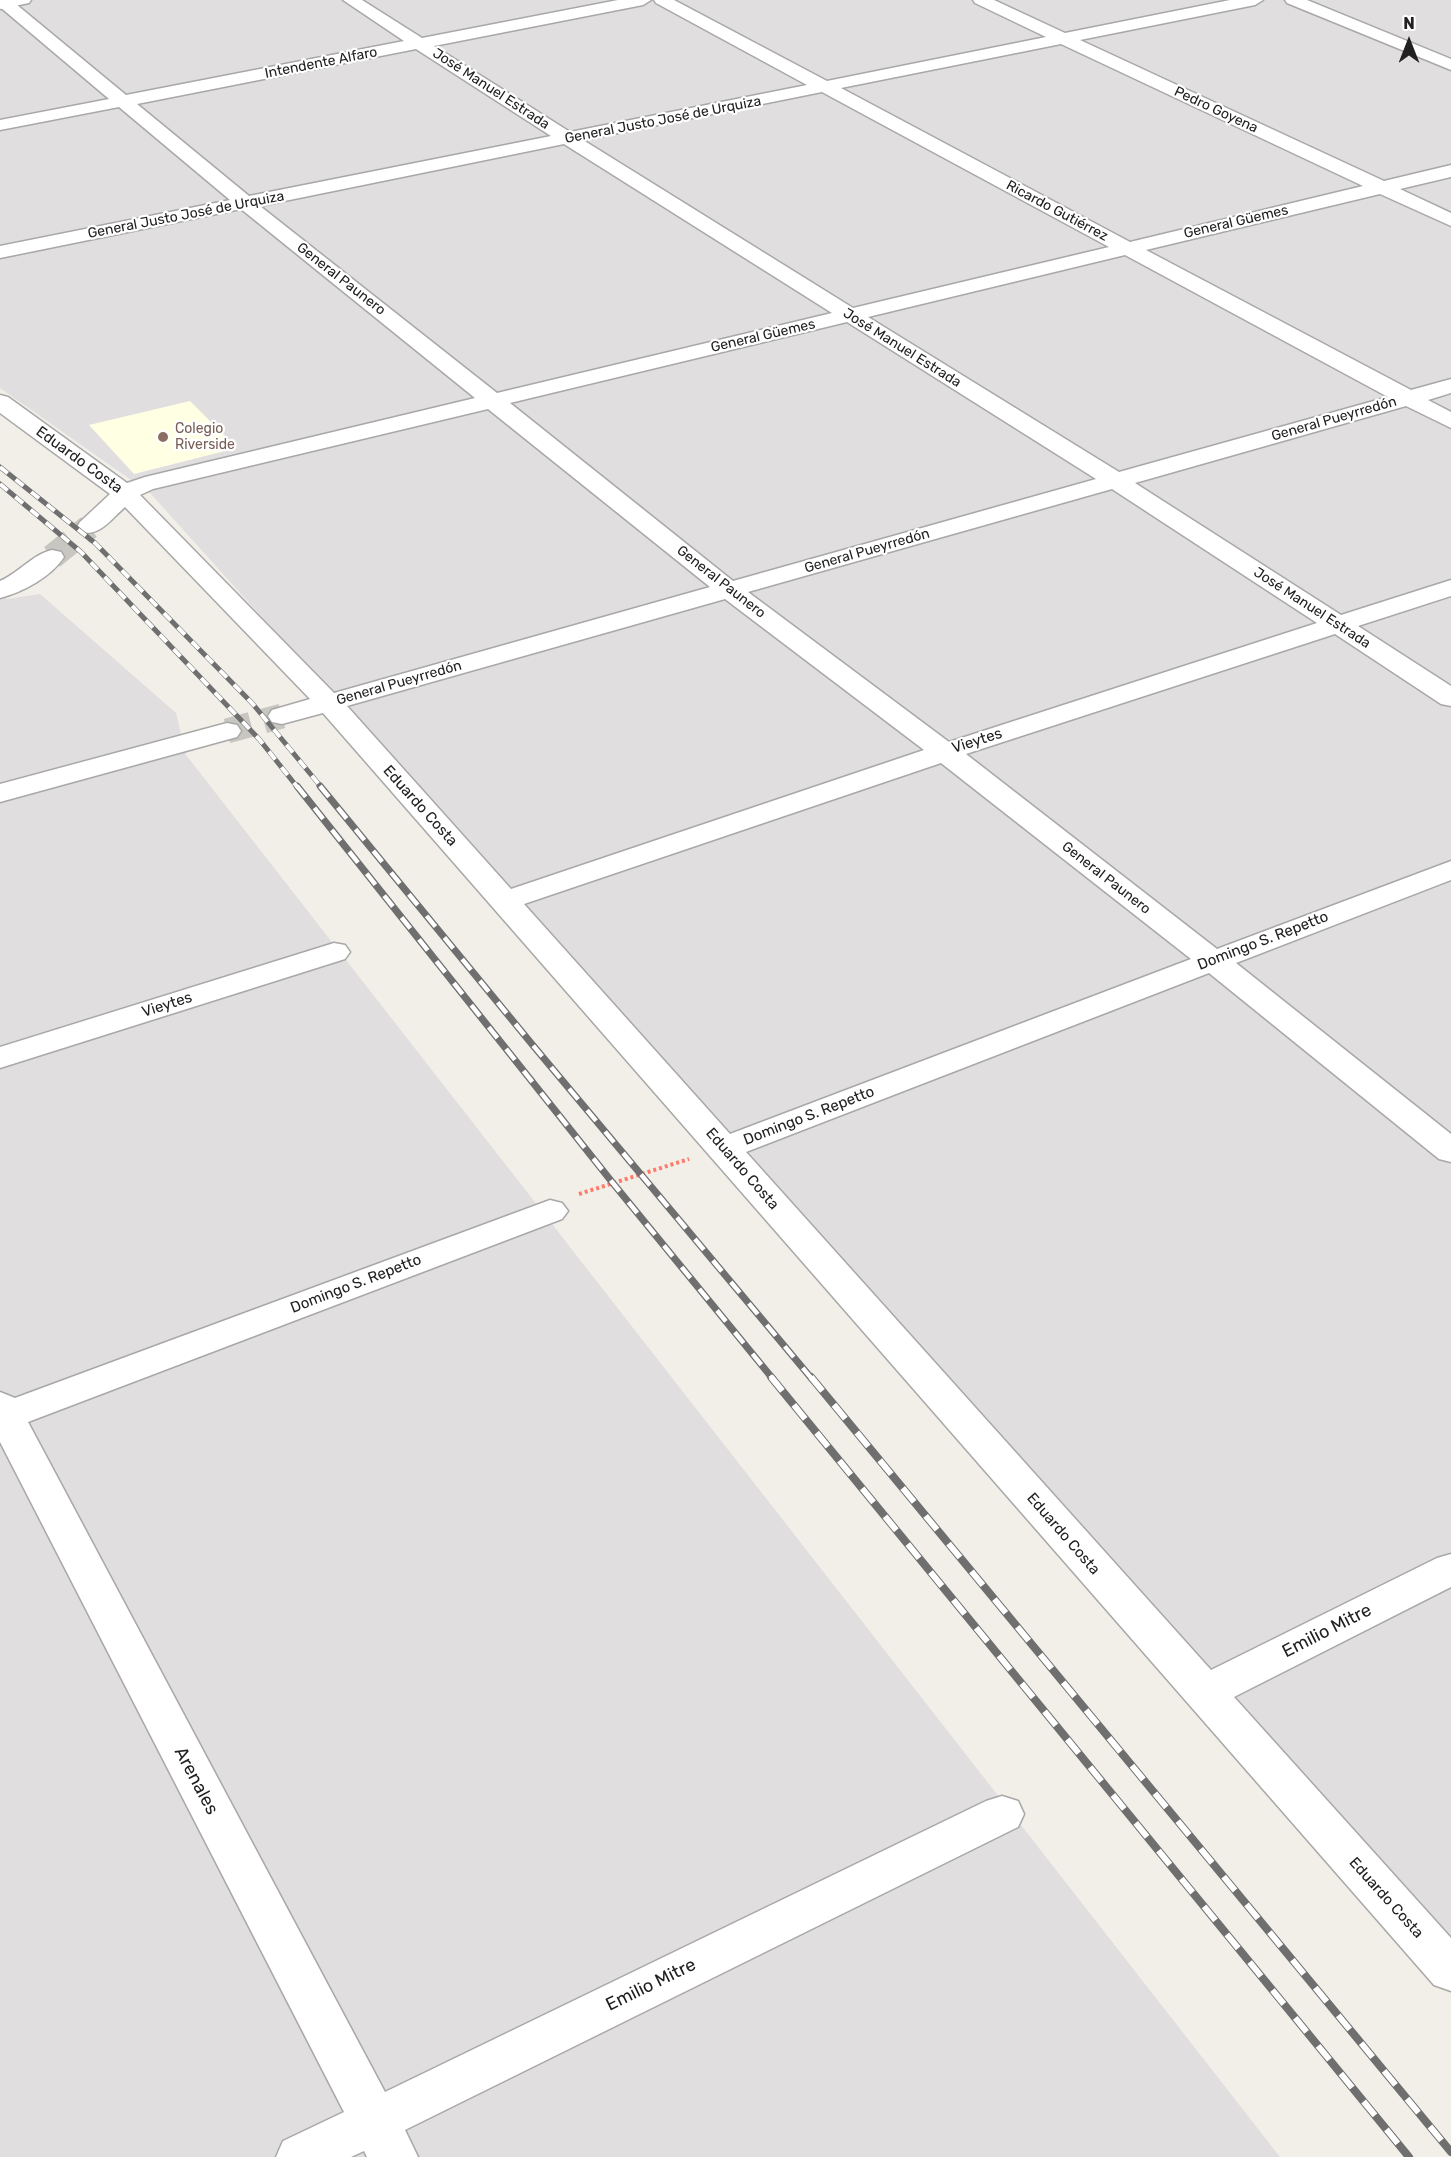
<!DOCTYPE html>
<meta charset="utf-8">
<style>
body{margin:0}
#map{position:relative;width:1451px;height:2157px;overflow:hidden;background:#f2efe8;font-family:Rubik,sans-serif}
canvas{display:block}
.north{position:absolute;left:1379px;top:12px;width:60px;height:60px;-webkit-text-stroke:4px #fff;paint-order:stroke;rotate:0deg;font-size:16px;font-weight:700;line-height:24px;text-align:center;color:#212121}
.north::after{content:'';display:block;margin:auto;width:21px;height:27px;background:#212121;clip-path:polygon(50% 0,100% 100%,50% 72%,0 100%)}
</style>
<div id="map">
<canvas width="1451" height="2157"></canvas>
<div class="north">N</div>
</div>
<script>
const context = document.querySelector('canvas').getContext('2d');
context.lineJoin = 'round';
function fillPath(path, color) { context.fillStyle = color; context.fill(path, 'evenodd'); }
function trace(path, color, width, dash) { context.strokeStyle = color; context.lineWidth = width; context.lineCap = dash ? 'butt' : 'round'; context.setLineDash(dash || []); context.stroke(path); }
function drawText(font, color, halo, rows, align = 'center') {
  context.font = font + ' Rubik,sans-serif'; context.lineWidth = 4.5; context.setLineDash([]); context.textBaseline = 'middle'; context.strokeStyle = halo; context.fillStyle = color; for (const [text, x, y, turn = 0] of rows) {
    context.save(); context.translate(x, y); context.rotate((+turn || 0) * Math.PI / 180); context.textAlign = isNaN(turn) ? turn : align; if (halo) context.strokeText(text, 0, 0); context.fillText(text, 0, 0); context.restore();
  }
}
fillPath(new Path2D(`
 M33 0H1451V1937L151 494 0 388V6Z
 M0 593 7 599 40 594 176 713 186 755 1280 2157H0Z`), '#e0dede');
fillPath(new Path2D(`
 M190 401 237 448 134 474 89 425Z`), '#ffffe4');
trace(new Path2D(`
 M52 557 89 527
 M227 731 282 716`), '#c8c6c0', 25, [25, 13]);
const minor = new Path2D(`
 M0 0H11L126 95 404 41 343 0H362L422 38 618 0H651L643 5 434 46 570 132 807 85 656 3 654 0H674L827 81 1046 37 975 3 973 0H994L1065 33 1230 0H1263L1255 5 1080 40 1384 181 1451 165V177L1400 189 1451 213V226L1380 194 1146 250 1411 390 1451 379V393L1428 400 1451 412V428L1406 406 1135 483 1341 615 1451 580V596L1358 626 1451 686V706L1441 704 1335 634 966 754 1217 949 1451 861V880L1236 963 1451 1134V1162L1439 1159 1209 973 746 1152 1211 1670 1437 1558 1451 1554V1587L1234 1697 1451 1938V1991L1434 1985 323 713 282 724 272 722 268 716 272 710 310 699 125 507C111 519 100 537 80 532L77 527 80 522 110 494 0 413V395L8 397 127 483 145 477 475 398 241 209 0 258V246L230 200 119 107 0 130V120L109 99 0 7ZM1061 44 1363 186 1130 242 841 88ZM416 49 551 136 249 196 137 104ZM822 92 1109 247 853 308 583 140ZM564 144 832 313 497 393 260 206ZM1125 255 1388 397 1119 472 868 317ZM847 322 1096 479 733 581 510 403ZM488 409 710 587 334 693 140 495 153 489ZM1112 489 1317 623 949 742 748 592ZM725 599 924 750 511 889 347 706ZM941 763 1191 959 730 1134 524 904Z
 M1285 0H1307L1451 59V70L1287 3Z
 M52 550 61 552 64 557C51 577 23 592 0 598V581C19 573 33 554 52 550Z
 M227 723 237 725 241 731 237 737 0 802V784Z
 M334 943 345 945 350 952 345 959 0 1068V1047Z
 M550 1200 562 1203 568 1211 562 1219 28 1422 385 2092 986 1801 1002 1796 1018 1801 1024 1814 1018 1827 405 2130 418 2157H367L364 2151 351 2157H276L283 2141 344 2112 0 1442V1392L15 1398Z`);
const tertiary = new Path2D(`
 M0 0H31L29 3 0 9Z`);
trace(minor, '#a8a8a8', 3);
trace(tertiary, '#a8a8a8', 3);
trace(new Path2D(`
 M579 1194 689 1159`), '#ff7a6c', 4, [3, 3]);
fillPath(minor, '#fff');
fillPath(tertiary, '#fff');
const railFar2 = new Path2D(`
 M0 467 95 543 252 703 322 788
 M0 484 81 552 259 739 298 788`);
const railFar1 = new Path2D(`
 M297 786 612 1182 773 1379
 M320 786 531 1043 812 1379`);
const rail = new Path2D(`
 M771 1377 1409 2157
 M811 1377 1451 2152`);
trace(railFar2, '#6f6f6f', 5);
trace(railFar1, '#6f6f6f', 7);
trace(rail, '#6f6f6f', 8);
trace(railFar2, '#fff', 4, [10]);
trace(railFar1, '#fff', 4.5, [14]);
trace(rail, '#fff', 6, [18]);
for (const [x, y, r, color] of [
 [163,437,6,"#8d6e63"]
]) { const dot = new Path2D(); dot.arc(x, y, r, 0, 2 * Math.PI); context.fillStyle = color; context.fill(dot); trace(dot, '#fff', 2); }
drawText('14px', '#212121', '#fff', [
 ["Intendente Alfaro",321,63,-11],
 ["José Manuel Estrada",491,89,33],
 ["Pedro Goyena",1216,110,25],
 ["General Justo José de Urquiza",663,120,-11],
 ["Ricardo Gutiérrez",1057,211,28],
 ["General Justo José de Urquiza",186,215,-11],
 ["General Güemes",1236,222,-13],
 ["General Paunero",341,279,38],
 ["General Güemes",763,336,-13],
 ["José Manuel Estrada",902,348,32],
 ["General Pueyrredón",1334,419,-16],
 ["General Pueyrredón",867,551,-16],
 ["General Paunero",721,582,38],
 ["José Manuel Estrada",1312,608,33],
 ["General Pueyrredón",399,683,-16],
 ["General Paunero",1106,878,38]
]);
drawText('14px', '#785e54', '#fff', [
 ["Colegio",175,429],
 ["Riverside",175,445]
], 'left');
drawText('15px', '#212121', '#fff', [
 ["Eduardo Costa",79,460,36],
 ["Vieytes",977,741,-18],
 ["Eduardo Costa",420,806,48],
 ["Domingo S. Repetto",1263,941,-21],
 ["Vieytes",167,1005,-18],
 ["Domingo S. Repetto",809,1116,-21],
 ["Eduardo Costa",742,1169,49],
 ["Domingo S. Repetto",356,1284,-21],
 ["Eduardo Costa",1063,1534,49],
 ["Eduardo Costa",1386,1898,48]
]);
drawText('18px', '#212121', '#fff', [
 ["Emilio Mitre",1327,1631,-27],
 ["Arenales",196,1781,62],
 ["Emilio Mitre",651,1985,-26]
]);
</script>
